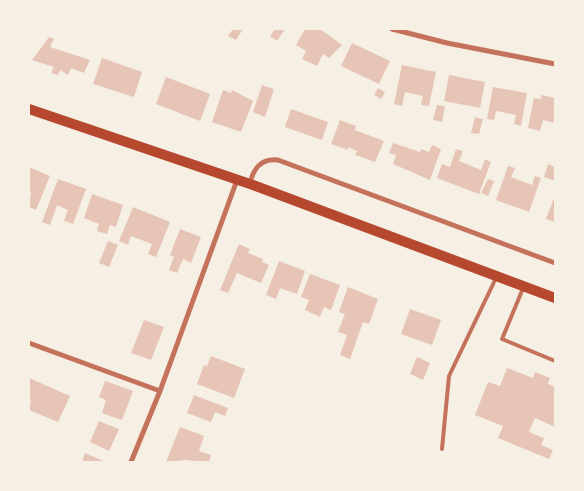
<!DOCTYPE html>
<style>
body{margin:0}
#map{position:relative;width:584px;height:491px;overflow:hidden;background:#f6efe4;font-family:Lato,sans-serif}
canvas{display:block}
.frame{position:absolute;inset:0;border:30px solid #f6efe4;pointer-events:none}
</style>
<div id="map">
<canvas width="584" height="491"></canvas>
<div class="frame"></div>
</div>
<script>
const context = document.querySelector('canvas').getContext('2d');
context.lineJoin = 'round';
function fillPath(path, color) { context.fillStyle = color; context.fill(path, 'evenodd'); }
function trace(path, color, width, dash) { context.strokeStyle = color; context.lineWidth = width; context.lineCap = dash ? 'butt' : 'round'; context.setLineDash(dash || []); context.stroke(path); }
fillPath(new Path2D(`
 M233 29H243L236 40 228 36Z
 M275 29H285L277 41 270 36Z
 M305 29H320L342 45 329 58 323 54 317 66 302 59 306 51 296 45Z
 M49 37 54 39 50 47 90 60 84 73 71 68 68 75 60 70 58 75 51 73 54 67 32 60Z
 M352 43 390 61 379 84 341 66Z
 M102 58 142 72 134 97 93 84Z
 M402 65 436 72 429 106 421 105 423 96 405 92 402 106 394 104Z
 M449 75 485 82 480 108 444 101Z
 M166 77 210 94 200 121 156 104Z
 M262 85 274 89 265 117 253 112Z
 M493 87 527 93 521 126 514 124 516 115 496 111 494 120 487 119Z
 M378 88 385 92 381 99 374 95Z
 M223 90 231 93 232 90 253 101 241 132 212 122Z
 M541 95 555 98V123L543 120 540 131 528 128 534 98 541 99Z
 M437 105 445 106 442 122 433 120Z
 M291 109 328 122 322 140 285 127Z
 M475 117 483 119 479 134 471 133Z
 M340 120 356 126 355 130 384 141 375 162 355 155 357 151 348 147V150L331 144Z
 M393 143 420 152 421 149 429 152 432 145 441 149 430 180 393 164 396 155 389 153Z
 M456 149 463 151 459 161 481 170 485 159 491 162 479 194 437 178 442 164 450 167Z
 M548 164 555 167V181L544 177Z
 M508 166 515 168 511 177 532 185 535 176 541 178 529 212 496 200Z
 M29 167 50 176 36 210 29 207 31 192 29 191Z
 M58 179 86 189 73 224 64 221 68 210 57 205 50 225 42 222Z
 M488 179 494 181 488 196 481 193Z
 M92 194 123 205 116 227 110 225 107 234 97 231 99 224 84 218Z
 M555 195V222L546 219Z
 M133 207 170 222 156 257 148 254 152 244 131 236 128 245 119 241Z
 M180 229 201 237 191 263 183 259 177 273 169 270 174 257 170 255Z
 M108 241 118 245 109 267 99 263Z
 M239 244 250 249 248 253 263 259 262 262 269 265 261 283 237 273 228 293 220 290Z
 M279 261 305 271 297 294 280 288 276 299 266 295Z
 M310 274 340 285 331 310 324 307 320 317 305 310 309 300 301 297Z
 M348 287 378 299 369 324 363 322 350 359 340 355 347 335 338 332 345 314 339 312Z
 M410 309 441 320 432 345 401 334Z
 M144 320 164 327 151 360 131 353Z
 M211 356 245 369 234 398 197 384 204 365 207 366Z
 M417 357 430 363 423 380 410 374Z
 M507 368 533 378 535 372 550 378 548 384 555 387V427L535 418 529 432 544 438 541 445 553 450 549 459 498 438 503 426 475 415 488 382 500 386Z
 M29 378 70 396 58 422 29 410 31 401H29Z
 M105 381 133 391 122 420 102 413 106 400 99 397Z
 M194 395 228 408 225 416 215 412 211 422 187 413Z
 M99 421 119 429 109 451 90 442Z
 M180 427 204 436 199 451 211 455 209 462 185 460 166 462Z
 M85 453 106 462H82Z`), '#e6c5b7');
trace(new Path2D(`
 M524 286 502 339 555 361
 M442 449 449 376 496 278`), '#c5725c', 4);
trace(new Path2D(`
 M392 29 447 43 555 64
 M250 184C253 168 262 158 278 160L555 263
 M29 343 160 391
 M131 462 160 391 237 180`), '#c5725c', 5);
trace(new Path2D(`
 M29 109 253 185 555 298`), '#b5482f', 10);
</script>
